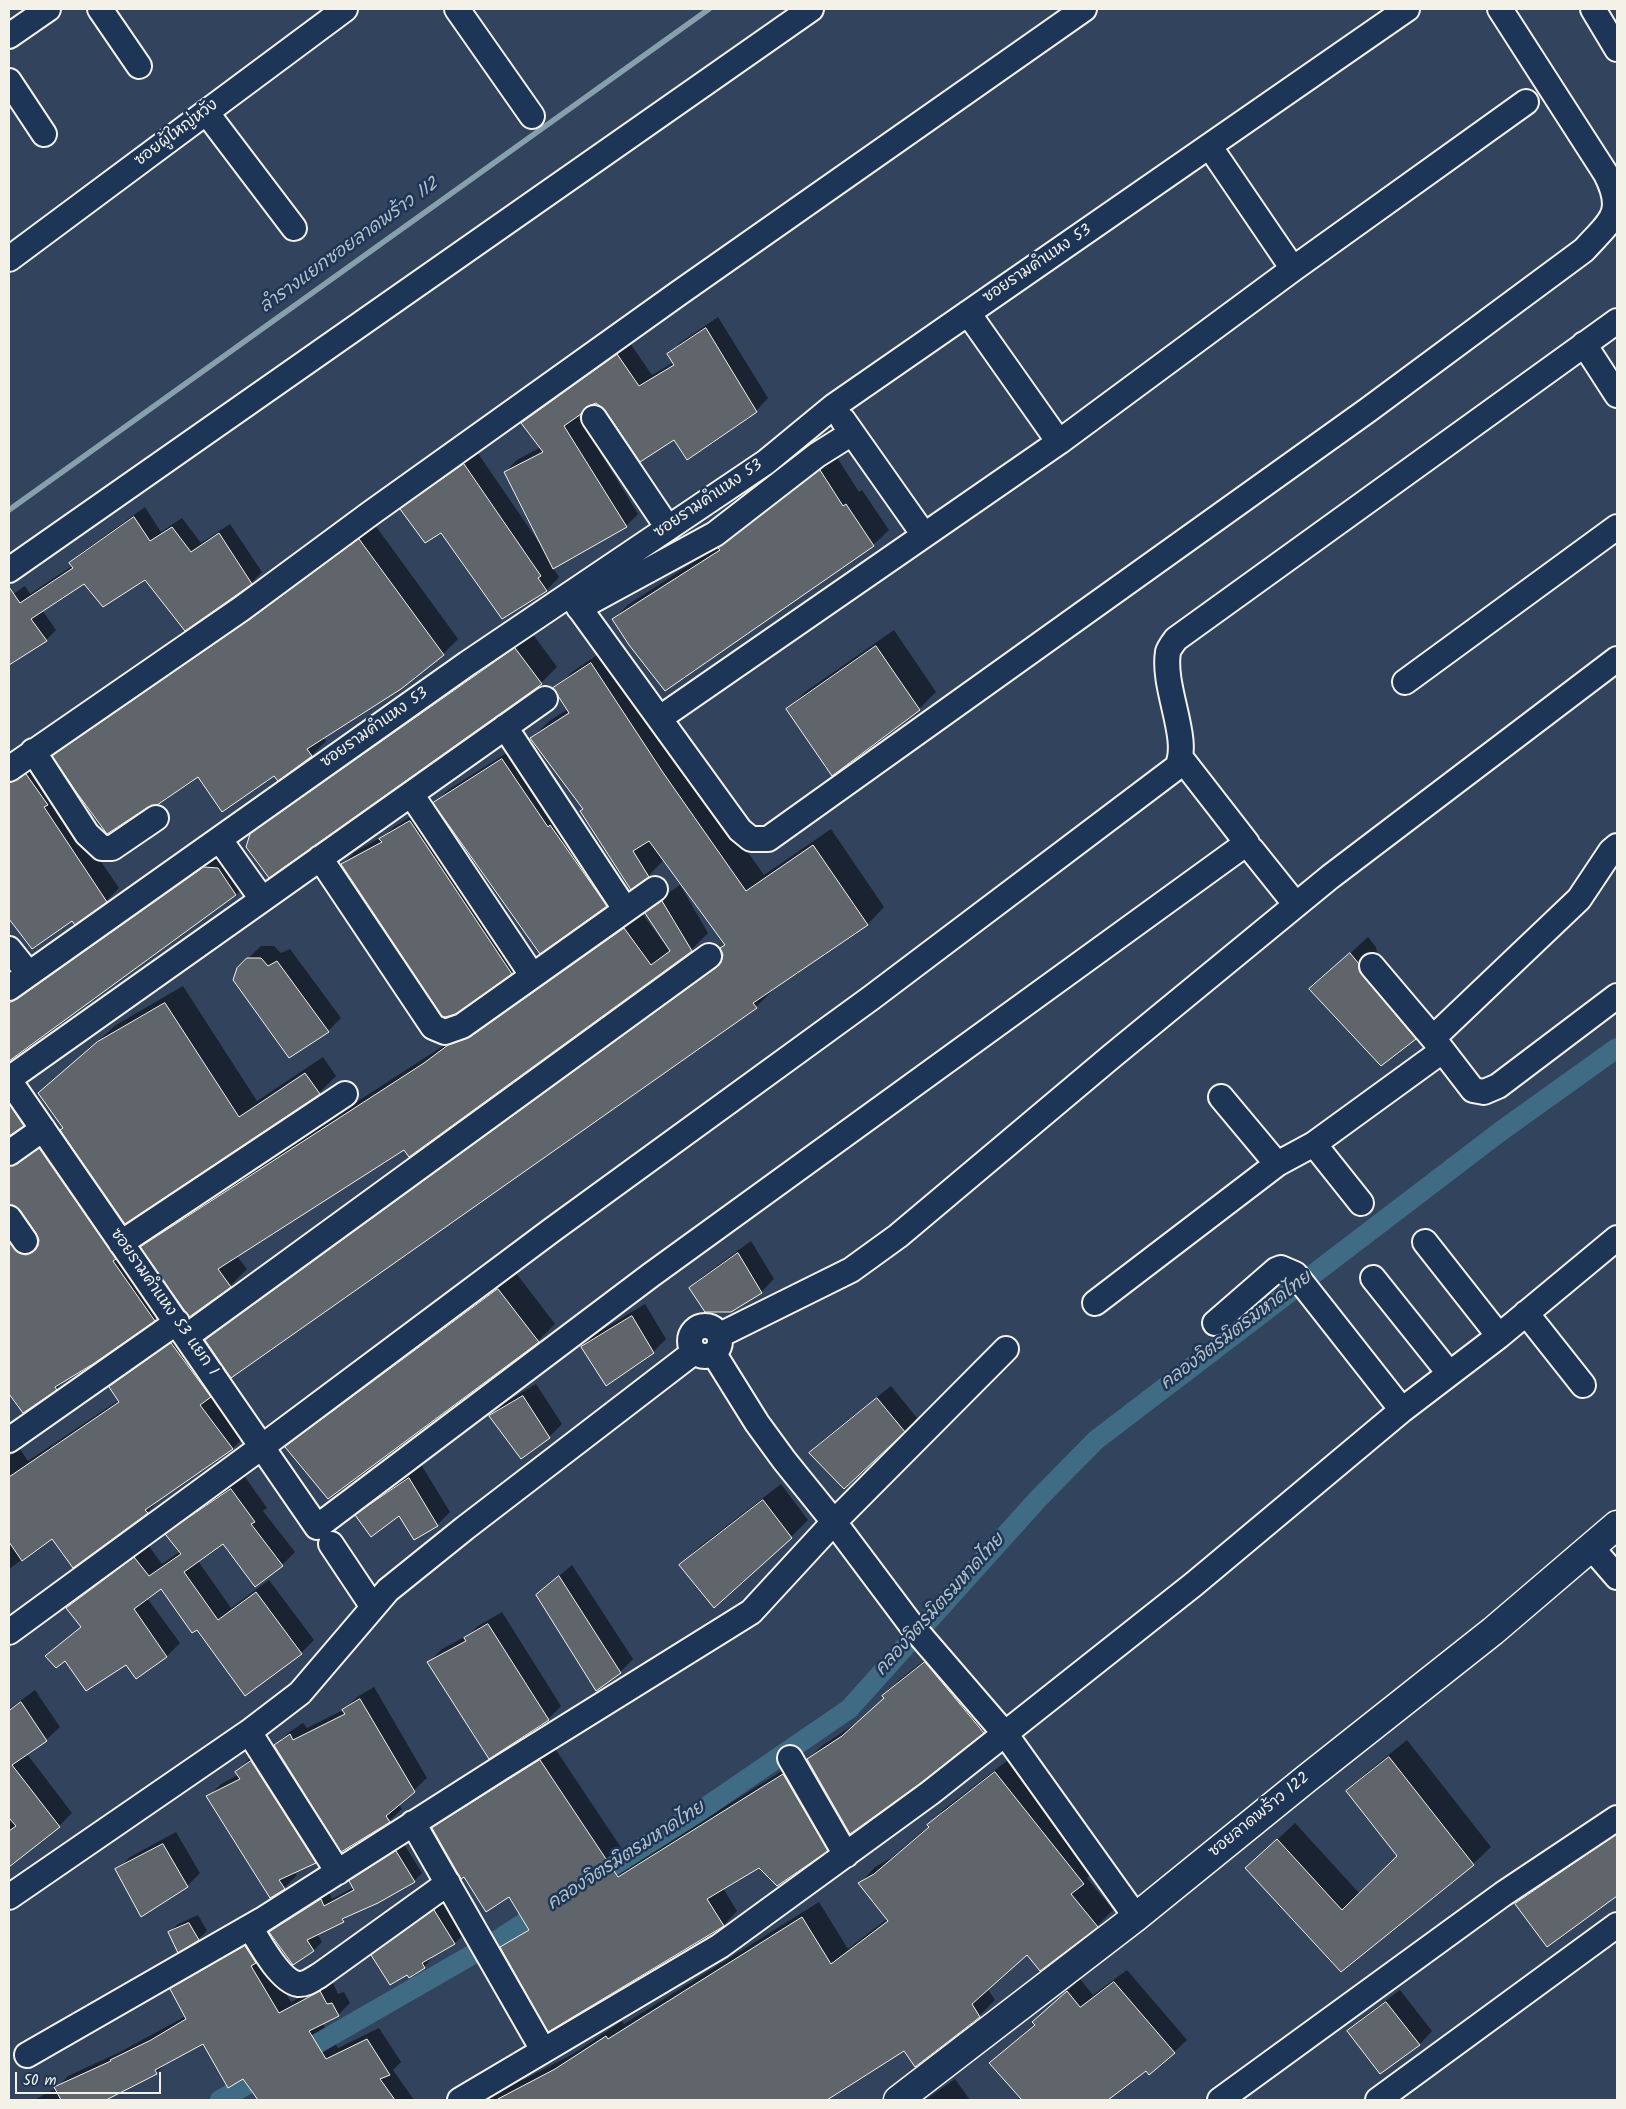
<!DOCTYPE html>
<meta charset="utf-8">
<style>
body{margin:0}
#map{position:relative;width:1626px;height:2109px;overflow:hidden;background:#31435d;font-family:Kalam,sans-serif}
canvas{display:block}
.frame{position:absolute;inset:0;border:10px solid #f4f1e8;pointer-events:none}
.scale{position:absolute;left:15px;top:2072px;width:146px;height:22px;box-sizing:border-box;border:2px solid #f4f1e8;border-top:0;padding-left:6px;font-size:15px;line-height:18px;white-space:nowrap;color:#f4f1e8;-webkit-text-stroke:4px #1d3557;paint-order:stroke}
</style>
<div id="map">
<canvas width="1626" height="2109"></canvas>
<div class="frame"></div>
<div class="scale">50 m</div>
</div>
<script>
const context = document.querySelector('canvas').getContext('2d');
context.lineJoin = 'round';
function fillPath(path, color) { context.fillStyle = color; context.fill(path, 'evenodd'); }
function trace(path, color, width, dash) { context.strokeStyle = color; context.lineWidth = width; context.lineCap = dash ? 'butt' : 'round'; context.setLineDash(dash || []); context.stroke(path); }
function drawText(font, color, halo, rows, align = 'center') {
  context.font = font + ' Kalam,"Playpen Sans Thai",sans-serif'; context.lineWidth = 5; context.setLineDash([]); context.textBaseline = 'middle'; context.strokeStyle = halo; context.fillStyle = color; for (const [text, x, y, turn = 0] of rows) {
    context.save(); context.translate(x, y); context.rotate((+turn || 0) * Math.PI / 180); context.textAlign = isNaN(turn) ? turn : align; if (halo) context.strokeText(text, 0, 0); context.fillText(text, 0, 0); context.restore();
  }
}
fillPath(new Path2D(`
 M718 317 768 398 756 411 674 438 606 409 597 402 589 405 577 415 638 514 626 526 553 568 559 577 547 590 502 617 441 532 402 509 415 496 477 452 540 544 541 543 505 472 517 460 541 447 523 423 535 411 630 343 652 375 674 362 669 354 681 342Z
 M836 456 859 492 862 490 889 530 873 545 613 619 629 604 726 541 735 533Z
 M145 507 161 532 182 518 201 543 230 524 262 572 251 583 186 629 146 578 84 582 42 610 56 630 46 640 9 665V597L25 586 30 594 72 566 71 563 81 553Z
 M375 525 458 639 443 654 324 737 326 741 312 755 278 779 275 774 198 775 54 756 69 741Z
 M894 630 936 692 919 709H788L805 692Z
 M532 633 557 667 541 683 269 876 251 835 268 818Z
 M609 647 681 757 764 875 831 829 884 907 868 924 772 988 773 990 756 1007 232 1377 206 1340 223 1323 723 959 726 944 665 859 648 876 584 809 532 738 549 721 568 709 555 689 572 672Z
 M516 747 619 893 606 905 435 803 448 790Z
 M30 768 56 795 119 888 106 901 72 919 32 947 9 917V778Z
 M423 809 524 960 511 973 342 864 355 852 385 835 394 827Z
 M222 850 253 877 236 895 13 1056 9 1050V999Z
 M680 885 708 933 691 950 404 1148 237 1256 247 1269 230 1286 142 1247 159 1230 443 1046 466 1029 641 912 663 942 665 940 647 913 664 896Z
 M1368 937 1376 947 1378 957 1432 1021 1415 1038 1311 989Z
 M261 946H274L281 953 290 949 341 1018 328 1031 238 968Z
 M183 986 257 1101 323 1057 336 1076 319 1093 125 1222 65 1128 39 1093 116 1025Z
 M9 1066 37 1111 10 1135 9 1139 54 1135 168 1306 154 1320 93 1363 66 1379 56 1389 23 1412 9 1392V1204L11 1211 33 1240 40 1241 38 1233 21 1209 15 1204 9 1203Z
 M751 1241 774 1279 761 1292 690 1289 703 1276Z
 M516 1273 555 1324 538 1341 287 1447 304 1430Z
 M645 1304 666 1339 653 1352 582 1347 595 1334Z
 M184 1331 246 1435 233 1448 160 1499 147 1512 53 1537 9 1569V1457L20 1449 28 1461 119 1400 110 1387 124 1374Z
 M536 1384 562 1424 549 1437 491 1416 504 1403Z
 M891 1386 917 1418 904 1431 810 1453 823 1440Z
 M422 1466 450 1512 437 1525 399 1514 357 1516 370 1503Z
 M245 1477 267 1508 263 1511 295 1552 282 1565 223 1543 198 1561 231 1608 269 1580 314 1640 301 1653 197 1628 161 1588 147 1598 180 1643 167 1656 136 1677 127 1664 65 1660 47 1656 82 1626 67 1608 80 1595 148 1545 162 1564 181 1551 167 1535 180 1522Z
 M781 1484 808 1520 791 1537 681 1565 698 1548Z
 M572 1565 633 1659 620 1672 537 1595Z
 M502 1612 561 1706 548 1719 531 1729 429 1662 442 1649 470 1634 478 1626Z
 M940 1648 998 1717 983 1732 921 1781 808 1759 823 1745 858 1722 885 1697 884 1696 898 1681Z
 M374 1687 427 1778 399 1804 402 1809 389 1821 275 1746 288 1733 303 1723 307 1728 345 1709 357 1697Z
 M35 1690 60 1727 46 1740 27 1754 72 1813 59 1826 9 1865V1709Z
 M1407 1740 1491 1847 1473 1864 1341 1971 1247 1868 1295 1823 1360 1894 1399 1856 1348 1791 1365 1774Z
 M554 1747 632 1864 798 1761 841 1836 827 1850 759 1866 723 1888 737 1911 724 1925 549 2030 502 1947 516 1934 528 1926 509 1895 433 1828 447 1814Z
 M264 1749 328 1849 315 1862 294 1872 297 1875 284 1888 208 1797 221 1784 238 1775 237 1772 249 1759Z
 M1012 1757 1099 1867 1087 1878 1113 1910 1097 1926 1027 1953 987 1988 995 2000 979 2016 905 2049 825 2100H483L522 2078 523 2080 573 2054 622 2021 624 2024 819 1902 848 1949 887 1919 860 1883 875 1867 891 1858 929 1826 944 1809Z
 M1617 1830V1894L1593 1911 1517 1904 1533 1888Z
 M176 1832 200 1873 187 1886 117 1870 130 1857Z
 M404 1844 422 1873 414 1881 349 1914 343 1921 317 1934 322 1942 314 1950 293 1963 271 1932 278 1924 329 1892 332 1899 354 1887 351 1881 359 1873Z
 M443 1903 463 1935 455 1943 431 1956 432 1958 424 1967 373 1956 381 1947Z
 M198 1915 207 1931 198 1939 169 1932 178 1924Z
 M257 1935 263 1955 291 2002 332 1981 338 1994 344 1992 350 2003 338 2015 322 2023 338 2048 379 2028 401 2062 393 2070 414 2100H259L244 2077 204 2042 167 2063 156 2073 104 2100H34L57 2088 68 2076 120 2052 186 2016 172 1989 183 1977Z
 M1127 1970 1187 2040 1174 2052 1146 2070 1106 2100H1023L991 2063 1035 2024 1034 2022 1080 1979 1093 1995Z
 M1400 1990 1432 2031 1420 2044 1380 2072 1349 2031 1362 2018Z
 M955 2079 970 2100H925Z`), '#0007');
trace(new Path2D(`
 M9 510 709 9`), '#87a1ac', 5.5);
trace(new Path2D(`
 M588 1882 700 1811 849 1709 1038 1499 1096 1440 1501 1131 1617 1048
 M294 2057 496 1941 547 1908
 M220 2100 269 2072`), '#3f6b84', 20);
const building = new Path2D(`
 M706 328 757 412 687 460 674 440 640 462 605 410 596 403 586 407 581 414 564 426 627 527 553 569 504 472 543 452 521 423 617 354 639 386 674 365 667 354Z
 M464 464 541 576 538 578 547 591 502 619 441 533 425 543 400 509Z
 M820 470 843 506 846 504 874 546 665 691 629 645 612 619 720 550 718 548Z
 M134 517 150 541 172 527 191 552 219 533 252 584 185 631 145 580 103 607 84 584 31 619 47 641 9 665V587L20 603 73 568 69 563Z
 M359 539 444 655 401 689 307 749 312 756 278 781 274 776 222 812 198 777 157 805 148 807 107 834 77 793 52 756 249 620Z
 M876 646 920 710 832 776 786 709Z
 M515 648 542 684 269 878 246 847 250 834Z
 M591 663 664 774 746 891 813 845 868 925 753 1003 757 1008 231 1378 205 1340 717 967 721 962 723 955 720 948 725 945 649 841 633 851 649 877 631 890 580 811 583 809 530 738 569 713 553 688Z
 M502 759 548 827 550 825 607 906 540 954 433 803Z
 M26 774 48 805 44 807 107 902 75 925 72 921 32 949 9 919V783L17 780Z
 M410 821 512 974 456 1014 445 1017 442 1016 341 864 382 842 379 839Z
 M204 867 218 868 236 895 9 1061V1003L17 999Z
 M662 901 692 951 409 1157 404 1150 218 1269 231 1287 189 1317 140 1247 424 1063 448 1045 470 1037 624 928 651 965 670 951 645 913Z
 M1350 953 1359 964 1362 975 1416 1039 1381 1066 1309 989Z
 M247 958H261L268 966 277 961 329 1032 289 1058 233 980 237 968Z
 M165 1003 239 1117 305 1073 320 1094 125 1224 60 1130 63 1128 38 1093 97 1042Z
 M9 1104 24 1126 9 1136Z
 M39 1148 116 1259 113 1261 155 1321 93 1364 55 1387 57 1390 23 1413 9 1394V1242L19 1253 26 1255 33 1252 38 1246 39 1240 36 1233 20 1210 15 1206 9 1204V1166L17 1164Z
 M738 1253 762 1293 731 1312H705L689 1288Z
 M498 1289 539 1342 328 1499 285 1447Z
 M632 1316 654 1353 606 1386 581 1347Z
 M171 1343 211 1397 200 1405 233 1449 145 1510 148 1513 73 1568 52 1539 22 1561 9 1542V1477L119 1402 109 1387Z
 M523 1396 550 1438 521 1459 489 1416Z
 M877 1398 905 1432 844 1489 809 1453Z
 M409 1478 438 1526 414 1540 399 1516 371 1537 355 1515Z
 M231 1489 255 1522 251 1524 283 1566 255 1587 223 1544 184 1572 218 1620 256 1592 302 1654 245 1696 197 1630 192 1633 161 1589 134 1609 167 1657 136 1679 126 1665 86 1691 65 1661 56 1668 45 1656 81 1627 66 1608 134 1557 149 1576 181 1554 165 1534Z
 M763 1500 792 1538 714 1608 679 1565Z
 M559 1576 621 1673 596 1691 536 1595Z
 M488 1624 549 1720 489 1759 427 1662 466 1641 464 1638Z
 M925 1662 984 1733 922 1782 850 1834 807 1759 842 1736 884 1698 882 1696Z
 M360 1699 415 1792 386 1816 390 1822 341 1852 274 1745 290 1734 293 1740 345 1714 342 1710Z
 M21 1702 47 1741 12 1765 60 1827 9 1867V1831L16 1826 9 1818V1711Z
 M1389 1757 1474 1865 1341 1972 1245 1868 1277 1839 1342 1910 1397 1856 1346 1791Z
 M540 1760 618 1877 783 1774 828 1851 777 1886 759 1868 707 1899 724 1926 548 2032 500 1947 529 1930 509 1897 486 1912 464 1877 461 1879 432 1828Z
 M251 1761 316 1863 279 1880 285 1889 270 1898 206 1796 240 1779 235 1772Z
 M995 1772 1084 1884 1071 1894 1098 1927 1040 1971 1027 1955 972 2004 980 2017 915 2067 904 2051 827 2100H496L555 2069 606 2036 608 2039 802 1917 831 1964 888 1921 858 1883 874 1874 929 1827 927 1825Z
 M1617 1834V1896L1547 1947 1515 1904Z
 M163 1844 188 1887 141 1917 115 1869Z
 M396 1851 415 1882 378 1903 342 1919 344 1922 307 1940 314 1951 293 1965 269 1932 321 1899 324 1906 354 1890 349 1881Z
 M434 1910 455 1944 422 1963 425 1968 409 1978 407 1975 390 1985 371 1955Z
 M189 1923 199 1940 178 1953 168 1932Z
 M245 1946 256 1963 251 1966 279 2013 320 1991 327 2004 332 2003 339 2016 309 2031 326 2059 367 2039 390 2075 380 2079 395 2100H258L243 2079 228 2088 203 2044 155 2070 157 2074 106 2100H61L54 2087 111 2061 110 2060 151 2040 186 2019 170 1989Z
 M1114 1982 1175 2053 1149 2075 1146 2071 1108 2100H1022L989 2063 1035 2025 1032 2022 1067 1991 1080 2007Z
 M1386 2002 1420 2045 1380 2074 1347 2031Z`);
fillPath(building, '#60656b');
trace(building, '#f4f1e8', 1);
const minor = new Path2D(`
 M100 9 139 66
 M457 9 532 116
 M1593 9 1617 49
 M9 36 48 9
 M9 81 44 134
 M206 112 294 228
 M1210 147 1293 269
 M9 259 345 9
 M968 313 1059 442
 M1584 344 1617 395
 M594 418 668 528
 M843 420 924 535
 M9 570 811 9
 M570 595 740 830 751 839H768L1368 410 1584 250C1610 221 1626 214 1606 174L1500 9
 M579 608 715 534 817 455 852 433
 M1405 682 1617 527
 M660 718 1059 442 1293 269 1526 102
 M505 727 625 909
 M33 751 87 834 102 848H112L156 818
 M9 769 241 609 371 513 679 293 1084 9
 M411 794 532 975
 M220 840 262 899
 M1252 850 1296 905
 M320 858 433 1027 445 1032 462 1026 655 889
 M9 949 29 974
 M1372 966 1433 1038 1473 1090 1484 1092 1498 1086 1617 996
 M9 988 468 663 766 462 834 406 1407 9
 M1433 1038 1579 899 1611 851 1617 846
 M9 1079 545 699
 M9 1080 317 1527 651 1275 1247 843 1181 758
 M1221 1097 1277 1164
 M1314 1144 1361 1203
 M9 1153 43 1129
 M9 1218 25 1241
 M1425 1242 1499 1336
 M121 1243 345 1094
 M1373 1278 1449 1373
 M1095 1303 1277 1164 1314 1144 1442 1051
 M1526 1313 1583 1385
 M1215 1323 1276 1270 1281 1268 1295 1274 1402 1410
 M690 1341a15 15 0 1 1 30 0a15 15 0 1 1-30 0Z
 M720 1335 851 1270 898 1236 1112 1056 1330 877 1617 659
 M187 1336 709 956
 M714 1354 757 1423 784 1460 834 1522 912 1626 1006 1735 1136 1917
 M9 1440 177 1322
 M331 1544 373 1607
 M1591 1547 1617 1577
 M9 1632 263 1446 552 1230 871 998 1177 767C1191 739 1162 688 1168 652 1169 648 1173 643 1176 639L1617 321
 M249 1732 338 1872
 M790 1758 846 1855
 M413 1823 543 2050
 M9 1897 249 1732 300 1693 388 1590 465 1528 694 1352
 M250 1927C259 1942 280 1981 298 1984 306 1985 313 1979 320 1975L448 1883
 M27 2055 262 1920 502 1767 751 1612 834 1522 1006 1349
 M460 2100 720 1946 930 1793 1194 1584 1402 1410 1499 1336 1617 1238
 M1220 2100 1503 1894 1617 1818
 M1378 2100 1617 1925`);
const tertiary = new Path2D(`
 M898 2100 1136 1917 1306 1779 1493 1631 1617 1525`);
trace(minor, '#f4f1e8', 28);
trace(tertiary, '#f4f1e8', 31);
trace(minor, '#1d3557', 24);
trace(tertiary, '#1d3557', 28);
drawText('16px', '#f4f1e8', '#1d3557', [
 ["ซอยผู้ใหญ่หวัง",177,134,-37],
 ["ซอยรามคำแหง 53",1038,265,-34],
 ["ซอยรามคำแหง 53",709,500,-34],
 ["ซอยรามคำแหง 53",375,729,-35],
 ["ซอยรามคำแหง 53 แยก 1",163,1303,55],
 ["ซอยลาดพร้าว 122",1260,1816,-39]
]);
drawText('italic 18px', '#b5c2c5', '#1d3557', [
 ["ลำรางแยกซอยลาดพร้าว 112",350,247,-36],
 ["คลองจิตรมิตรมหาดไทย",1237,1332,-37],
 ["คลองจิตรมิตรมหาดไทย",941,1606,-48],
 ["คลองจิตรมิตรมหาดไทย",627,1857,-33]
]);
</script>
